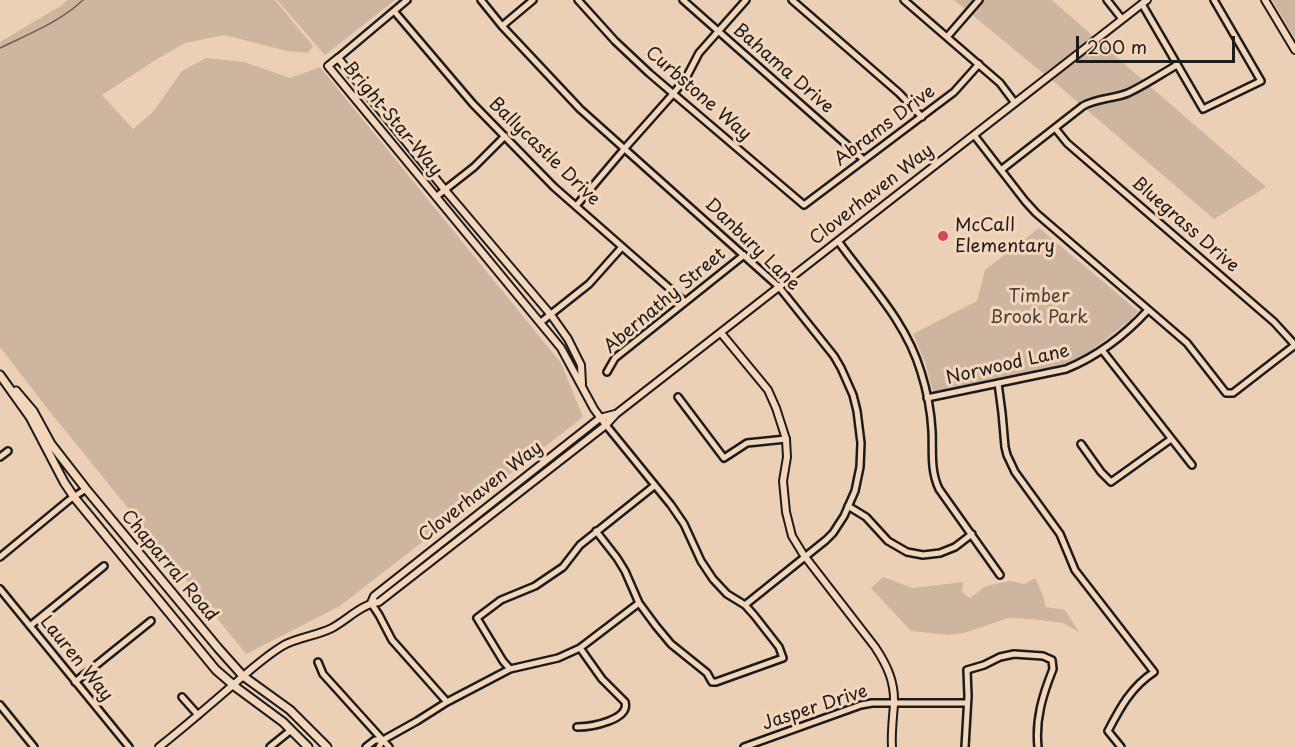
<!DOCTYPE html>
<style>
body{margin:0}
#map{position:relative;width:1295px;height:747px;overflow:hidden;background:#ebd0b5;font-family:"Playpen Sans",sans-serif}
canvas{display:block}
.scale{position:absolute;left:1076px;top:36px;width:159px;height:27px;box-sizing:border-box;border:3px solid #1c1c1c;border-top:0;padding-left:8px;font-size:18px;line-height:21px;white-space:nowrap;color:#1c1c1c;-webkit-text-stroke:4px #f4d7bb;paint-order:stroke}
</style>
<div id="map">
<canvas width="1295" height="747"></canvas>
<div class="scale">200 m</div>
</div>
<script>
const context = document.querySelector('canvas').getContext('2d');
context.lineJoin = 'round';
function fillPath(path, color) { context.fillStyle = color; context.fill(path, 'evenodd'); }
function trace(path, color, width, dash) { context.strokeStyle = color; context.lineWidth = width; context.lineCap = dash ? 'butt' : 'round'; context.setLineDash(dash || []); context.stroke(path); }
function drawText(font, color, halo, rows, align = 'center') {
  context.font = font + ' "Playpen Sans",sans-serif'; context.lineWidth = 6; context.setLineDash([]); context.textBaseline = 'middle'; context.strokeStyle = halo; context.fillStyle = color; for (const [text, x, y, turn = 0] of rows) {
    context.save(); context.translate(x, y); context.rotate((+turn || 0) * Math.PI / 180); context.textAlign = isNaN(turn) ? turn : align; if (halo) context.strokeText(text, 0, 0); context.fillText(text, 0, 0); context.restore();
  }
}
fillPath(new Path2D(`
 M67 0H275L313 46 308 53 287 51 224 35 185 43 157 59 102 95 133 129 152 113 182 71 206 58 244 62 290 78 320 67 561 363 583 417 340 606 246 654 47 408 0 347V42L62 5Z
 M277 0H395L325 55Z
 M954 0H1052L1093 36 1044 74Z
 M1272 0H1295V39Z
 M1099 42 1266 187 1214 219 1052 80Z
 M1039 228 1138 311 1130 320 1087 354 1077 360 1036 371 933 392 925 362 913 334 977 301 985 270Z
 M883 577 913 588 963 582 962 592 970 598 986 586 1010 581 1025 584 1035 578 1042 593 1046 607 1065 610 1079 632 1063 623 1032 619 1008 618 964 633 949 635 911 631 871 588Z`), '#cdb59f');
trace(new Path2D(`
 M0 48C29 34 60 22 83 0`), '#6b6056', 1.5);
const minor = new Path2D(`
 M481 0 502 26 580 109 779 287 834 356 841 368 853 395 857 411 861 443 860 467 855 491 844 516 833 533 826 540 745 605
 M578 0 615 41 649 73 804 205 954 92 979 64
 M683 0 864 160
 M792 0 899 93 922 117
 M904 0 1000 83 1015 103
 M1107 0 1122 19
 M1142 4 1203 109 1261 81 1214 0
 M394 11 473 104 554 187 685 302
 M502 26 533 0
 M947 37 979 0
 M338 58 407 0
 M1055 128 1067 143 1274 322 1295 345
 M974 135 1025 201 1036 213 1187 343 1226 393H1233L1295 345
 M1001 170 1083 106C1097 98 1113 99 1128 93 1145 85 1161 74 1177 65
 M437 196 474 167 505 136
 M576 206 625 148 673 94 686 78 699 53 746 0
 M838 241C868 283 906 321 921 372 927 391 931 411 932 431 933 451 930 470 939 489L1000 575
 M541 322 589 284 622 247
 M1102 350 1192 465
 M607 372 615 358 744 255
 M998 383 1002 413 1005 447 1007 455 1015 472 1060 534 1075 570 1154 672C1131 687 1120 708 1108 731L1121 747
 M678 397 724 458 747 443 786 439
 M927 398 1066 369C1098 356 1125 335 1148 310
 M1081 444 1101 472 1111 482 1171 439
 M0 457 8 451
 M848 506 866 517 888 541 907 552 923 555 940 553 955 547 972 534
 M596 531 617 558 625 571 639 603 656 626 671 644 707 673 712 682H716L783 658 779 647 754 615 745 605 727 594 713 579 701 561 684 524 671 505 606 425
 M0 557 69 500 86 489
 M0 589 129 747
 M371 603 379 615 392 640 447 702
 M30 626 104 566
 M318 662 323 674 389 747
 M510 669 503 661 477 618 501 600 535 586 563 567 580 545 654 486
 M75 682 151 621
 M182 697 198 715
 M0 705 34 747
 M577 727C591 727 630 720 625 702L602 679 580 648
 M270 747 291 730
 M366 747 375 740H383
 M379 747 383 740 417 721 447 702 510 669 558 658 580 648 639 603
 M744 747 861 705 872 703H967
 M965 747 968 696 967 670 984 665 1000 657 1014 654 1043 656 1052 660 1053 669C1043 694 1035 719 1038 747`);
const tertiary = new Path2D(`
 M1265 0 1295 50
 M721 333 768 390 776 408 786 439 787 457 783 481 786 512 792 536 803 554 875 647C887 665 895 682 894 704 893 719 891 733 892 747
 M582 384 581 365 568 339 551 315 445 190 338 58 328 66 561 348 594 409 606 425
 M371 603 374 596 600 418 615 414
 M159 747C182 729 204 710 226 691 245 675 262 658 284 645 299 637 316 636 332 628 347 620 362 604 379 602L606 425 616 414 1147 0`);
const secondary = new Path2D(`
 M0 375 30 417 64 482 74 497 216 670 237 688 283 722 308 747
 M16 391 33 411 51 444 86 489 218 648 243 676 290 710 327 747`);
trace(minor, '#1c1c1c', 10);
trace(tertiary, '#1c1c1c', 10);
trace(secondary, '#1c1c1c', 11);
trace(minor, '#f4d7bb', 5);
trace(tertiary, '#f4d7bb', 6);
trace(secondary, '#f4d7bb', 7);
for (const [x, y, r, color] of [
 [943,236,6,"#d1495b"]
]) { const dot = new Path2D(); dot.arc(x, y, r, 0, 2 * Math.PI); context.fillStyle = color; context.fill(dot); trace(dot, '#f4d7bb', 2); }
drawText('18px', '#1c1c1c', '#f4d7bb', [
 ["Bahama Drive",783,69,41],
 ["Curbstone Way",698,94,41],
 ["Bright Star Way",392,119,50],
 ["Abrams Drive",885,126,-37],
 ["Ballycastle Drive",544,152,44],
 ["Cloverhaven Way",872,195,-38],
 ["Bluegrass Drive",1185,225,41],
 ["Danbury Lane",752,245,44],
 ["Abernathy Street",665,301,-40],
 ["Norwood Lane",1008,365,-13],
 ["Cloverhaven Way",481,492,-38],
 ["Chaparral Road",169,566,50],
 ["Lauren Way",76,659,51],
 ["Jasper Drive",815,708,-18]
]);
drawText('18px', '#1c1c1c', '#f4d7bb', [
 ["McCall",955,226],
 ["Elementary",955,247]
], 'left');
drawText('18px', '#48423d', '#f4d7bb', [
 ["Timber",1039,297],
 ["Brook Park",1039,318]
]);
</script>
